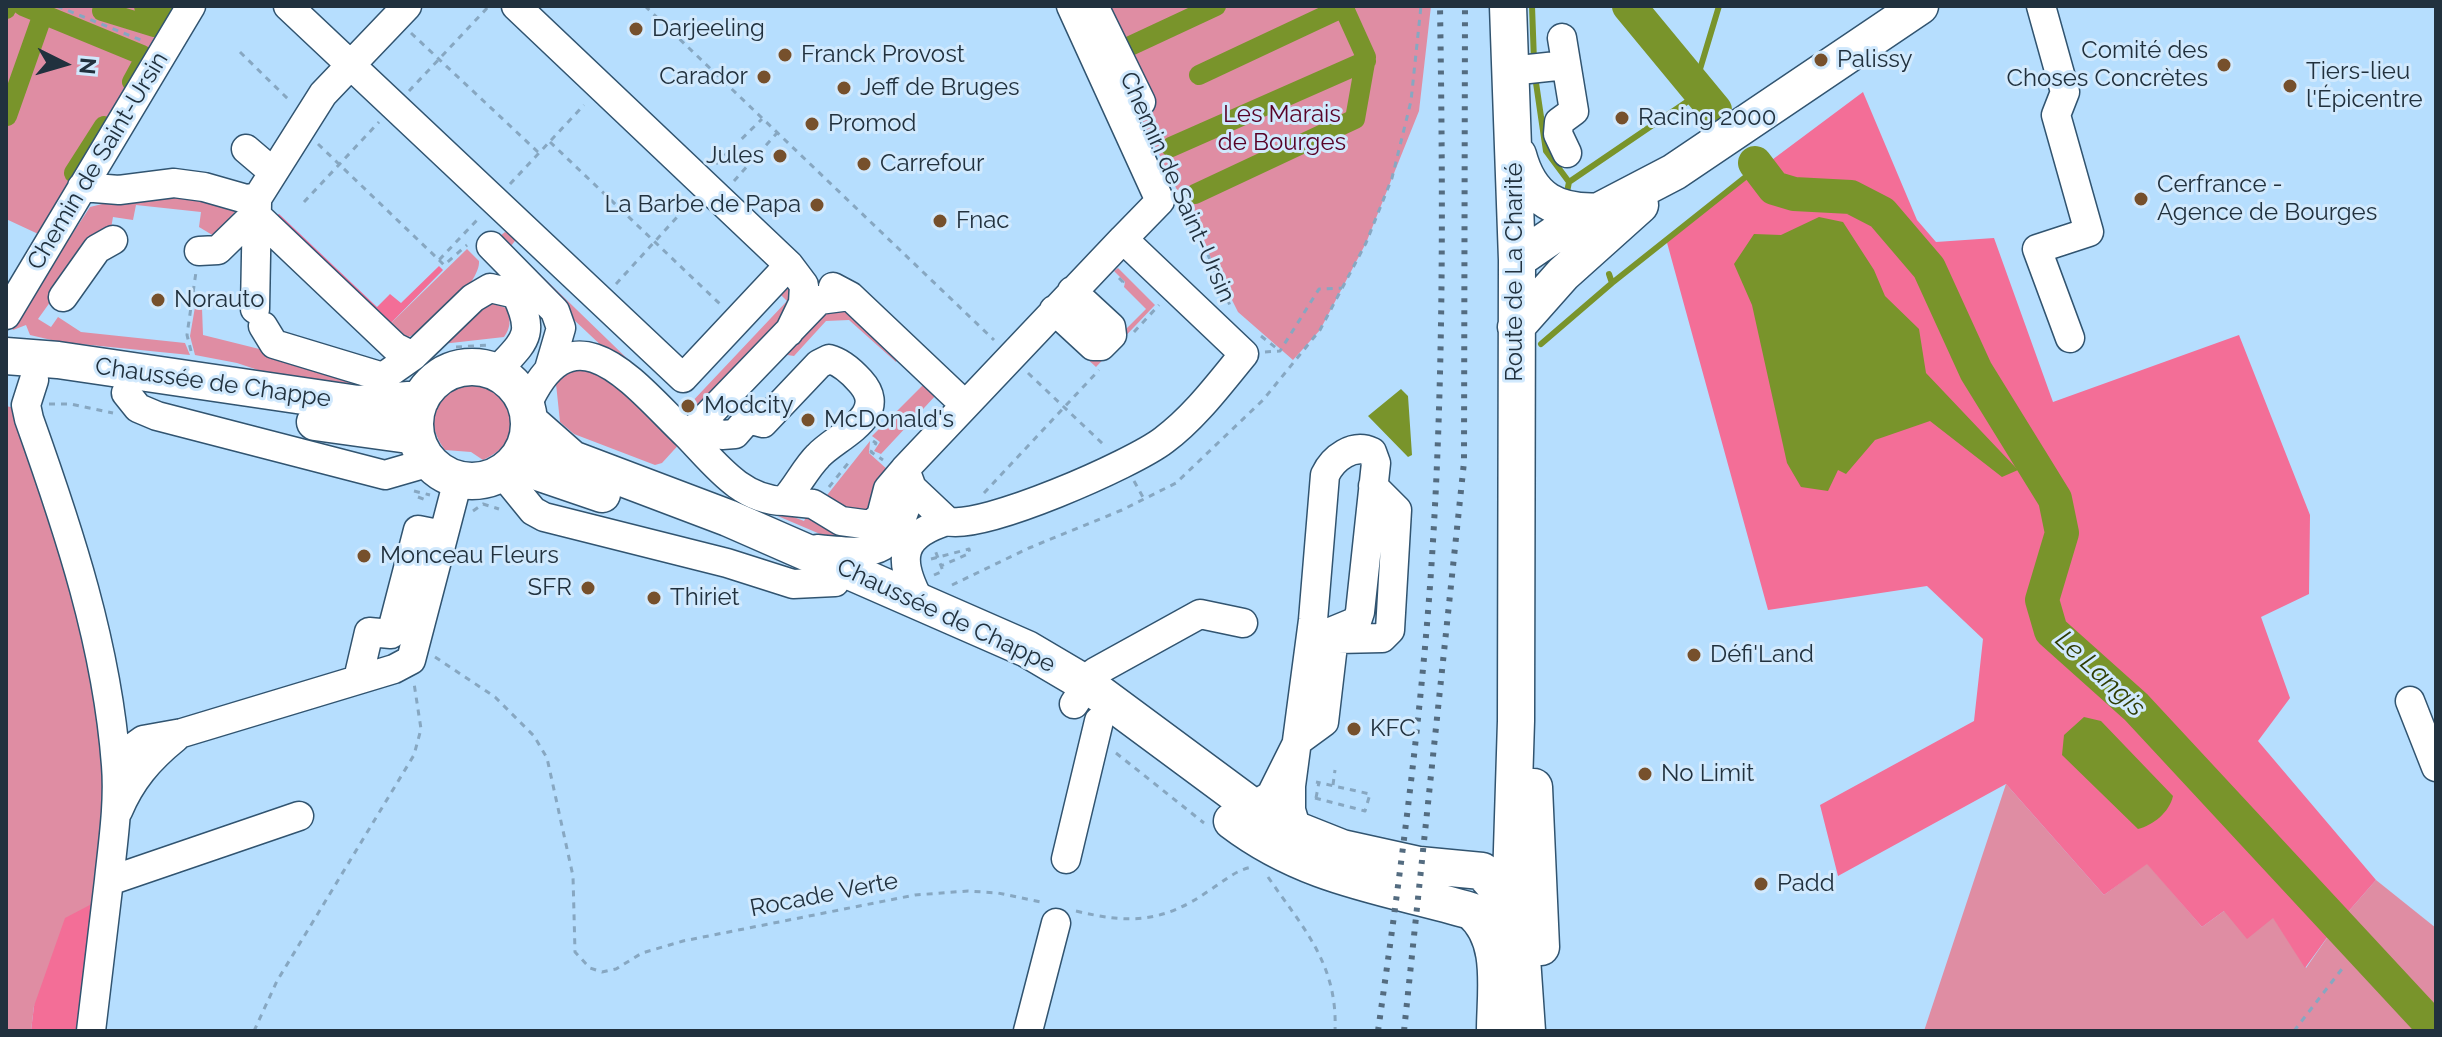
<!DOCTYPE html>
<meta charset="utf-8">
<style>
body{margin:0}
#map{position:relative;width:2442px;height:1037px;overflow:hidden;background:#b6defe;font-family:Raleway,sans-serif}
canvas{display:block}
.frame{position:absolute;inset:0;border:8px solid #21313e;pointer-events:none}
.north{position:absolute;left:24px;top:24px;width:80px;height:80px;-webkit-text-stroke:6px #d1e9fd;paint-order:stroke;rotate:95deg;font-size:22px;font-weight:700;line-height:32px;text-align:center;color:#21313e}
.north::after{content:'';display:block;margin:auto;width:28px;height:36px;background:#21313e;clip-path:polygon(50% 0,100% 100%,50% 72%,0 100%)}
</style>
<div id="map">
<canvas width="2442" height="1037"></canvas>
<div class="frame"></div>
<div class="north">N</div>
</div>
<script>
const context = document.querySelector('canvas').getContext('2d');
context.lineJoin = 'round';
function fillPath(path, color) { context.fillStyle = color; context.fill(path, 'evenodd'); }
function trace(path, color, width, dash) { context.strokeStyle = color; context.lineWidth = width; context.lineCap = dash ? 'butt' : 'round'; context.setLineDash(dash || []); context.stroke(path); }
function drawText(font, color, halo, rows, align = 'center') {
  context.font = font + ' Raleway,sans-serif'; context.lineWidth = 6; context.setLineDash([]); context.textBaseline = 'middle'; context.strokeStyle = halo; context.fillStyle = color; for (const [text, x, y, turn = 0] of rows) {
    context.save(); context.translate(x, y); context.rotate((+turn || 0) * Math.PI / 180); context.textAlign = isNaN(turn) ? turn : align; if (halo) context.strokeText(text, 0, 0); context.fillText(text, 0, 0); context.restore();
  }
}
fillPath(new Path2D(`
 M6 6H191L49 239 6 219Z
 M1085 6H1431L1419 111 1366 243 1320 330 1293 360 1238 312Z
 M175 186 235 205V212L214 236 199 227 201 212 136 205 133 220 113 217 110 234 98 235 38 319 51 327 58 317 81 332 185 343 190 355 60 342 30 335 26 325 13 330 11 327 90 207Z
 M505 232 518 237 511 246 674 404 690 414 684 417 658 399 503 253 500 236Z
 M467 249 479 261C481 284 423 336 402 339L387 327Z
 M1118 268 1155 305 1096 367 1055 329 1099 356 1146 309 1124 287 1125 282 1114 271Z
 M790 276V311L697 410 688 406 787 301 777 291Z
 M835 300 899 354 896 362 849 320 826 321 794 356 781 354Z
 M490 302 506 308C511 320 511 327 504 337L442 344 472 314Z
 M195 307 202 308 203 335 380 379 378 388 267 373 237 363 195 355 190 336Z
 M595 364 683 440 662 463 655 465 574 434 560 422 555 374Z
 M471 379C522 385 530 440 483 460L471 452 445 450C422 420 435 387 471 379Z
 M925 383 938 393 881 454 874 451 880 442 872 436Z
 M6 406 19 409 75 573 101 711 107 896 34 1006 31 1031H6Z
 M870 441 869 453 888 470 878 504 861 520 824 499Z
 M773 509 804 521 810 510 865 531 853 548 773 514Z
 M2006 784 2104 895 2147 863 2202 927 2224 911 2273 917 2306 968 2334 928 2376 880 2436 928V1031H1924Z`), '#df8da3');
fillPath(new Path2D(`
 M1863 92 1917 220 1936 242 1994 238 2053 402 2239 335 2310 515 2309 594 2261 617 2290 698 2258 741 2376 880 2334 928 2305 968 2273 918 2247 939 2224 911 2202 927 2147 864 2104 895 2006 784 1838 876 1820 805 1974 721 1983 639 1927 586 1768 610 1666 239Z
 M279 214 377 307 390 294 401 303 439 266 443 270 387 327 275 217Z
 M107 896 90 1031H31L34 1006 65 918Z`), '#f36e97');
fillPath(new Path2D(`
 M1819 217 1843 222 1874 270 1885 296 1919 329 1926 373 2018 470 2002 477 1930 421 1875 440 1846 474 1838 470 1828 491 1801 487 1787 463 1752 305 1734 264 1754 234 1781 235Z
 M1401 389 1408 396 1412 455 1408 457 1368 416Z
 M2084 717 2101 721 2173 796C2169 813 2153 825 2138 829L2062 755 2064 735Z`), '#79942b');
trace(new Path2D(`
 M1532 6 1534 61
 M1535 76 1546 151 1569 182 1567 192
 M1569 182 1691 99 1719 6
 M1609 274 1612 283 1758 167
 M1541 344 1612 283`), '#79942b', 6);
trace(new Path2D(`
 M23 6 142 55 145 58 132 82
 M144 6 147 18 154 27 165 6
 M6 9 7 6
 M102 11 154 27
 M1128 47 1216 6
 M1199 75 1344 7
 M7 116 43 14
 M1171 147 1366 61
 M74 173 104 126
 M1195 194 1355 119 1366 57 1343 6`), '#79942b', 20);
trace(new Path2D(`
 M1629 6 1715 110
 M1755 163 1774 188 1794 194 1851 197 1882 213 1929 268 1976 371 2055 499 2062 533 2042 600 2051 631 2136 707 2436 1030`), '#79942b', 34);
const minor = new Path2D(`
 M288 6 683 378 789 265
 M516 6 789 265 804 285 803 303 789 332
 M1094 6 1141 102
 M2041 6 2065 92 2056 115 2089 232 2037 249 2070 338
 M1562 38 1574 111 1559 122 1558 134 1567 153
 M1510 71 1566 65
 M246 149 273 172
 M82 187 119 190 174 183 204 187 246 199 258 197 323 94 407 6
 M255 214 395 347 413 356 473 298 490 288 516 294C536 336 525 340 496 372
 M491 246 555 311 561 328 549 369
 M199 251 218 250 255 214
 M833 287 850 296 963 403
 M63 297 97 249 113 240
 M255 309 257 202
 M1054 310 1093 346H1101L1112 335 1111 327 1072 291
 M6 315 191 6
 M263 326 274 344 383 377 413 356
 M34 380 26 405 29 419C69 531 107 645 116 765 119 803 113 842 109 880 103 931 97 981 91 1031
 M126 393 138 408 157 416 385 475 430 462
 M527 405C574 300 637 388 688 436L819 300 850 296
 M688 436C716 465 741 500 784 501 797 487 805 469 818 456 836 436 892 416 860 381 851 371 841 362 829 359L819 364 763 423 748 419 735 434 722 435 699 427
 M905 469 912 488 947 521C981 531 1133 464 1164 440 1195 417 1220 383 1244 354L1123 239 1160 201 1071 6
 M502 473 533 511 544 517 727 563 793 584 835 582
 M784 501 813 504 841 521 871 525 881 516 888 489 905 469 1123 239
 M817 549C885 556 891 555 912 488
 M919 600C897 558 900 536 947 521
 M358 679 369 632 391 634 418 530 443 535
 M2410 701 2436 767
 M1074 704 1095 672 1200 614 1243 623
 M117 767 125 753 143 740 182 733 394 669 411 660 458 480
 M1252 807 1271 795 1298 741 1324 722 1333 645 1338 639 1382 638 1390 630 1397 510 1373 486
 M118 811C131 780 149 759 175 738
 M1297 830 1291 810V786L1313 620 1325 475C1333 458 1353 443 1372 452L1376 463 1360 612 1357 621 1323 635 1307 666
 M1066 859 1099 721
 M109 881 299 816
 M1028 1031 1056 923`);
const major = new Path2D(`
 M1508 6 1517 260 1516 721 1510 913
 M1518 155C1530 200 1557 214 1602 211
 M1517 260 1555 234 1674 172 1920 6
 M1516 327 1563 274 1640 205
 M6 356 58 360 358 404 421 399
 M415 424a57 57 0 1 1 114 0a57 57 0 1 1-114 0Z
 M315 422 416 436
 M530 422 572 459 728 518 1027 649 1088 685 1269 819 1342 848 1419 865 1482 871 1519 914 1527 1031
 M514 464 602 494
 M1534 787 1541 947
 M1232 821C1307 878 1385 886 1471 911 1505 939 1495 991 1495 1031`);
trace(minor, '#315470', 31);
trace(major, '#315470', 39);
trace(new Path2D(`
 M57 6 143 41
 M645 6 994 340
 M411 33 539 153
 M240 52 290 101
 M409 91 489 6
 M550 142 721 305
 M318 144 439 260 478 219
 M716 164 762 119
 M734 181 777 133
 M510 184 584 105
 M1184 200 1232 310
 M304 202 379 122
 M439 260 444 265 467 245
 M1119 278 1123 282 1120 285
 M616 284 689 204
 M1134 332 1159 305
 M1261 336 1280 351
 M456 347 488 345
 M191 351 187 335 196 272
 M1265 352 1280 351 1319 289 1342 288
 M1028 373 1104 445
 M49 404H71L113 413
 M873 441 876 443 871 452 883 460
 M1134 481 1144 499
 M829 487 849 462
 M414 491 430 495
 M984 493 1099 370
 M418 497 428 501
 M473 511 483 504 499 509
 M931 559 969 549 970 553 941 566
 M934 575 943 571 935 550
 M952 585 1029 548 1122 510 1176 483 1263 400 1320 330 1366 243 1392 178 1411 101 1421 6
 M435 657 495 697 534 736 547 758 573 876 575 952 590 968 602 972 616 969 642 953 683 941 915 895 968 891 998 893 1045 903
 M1116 753 1204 823
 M1333 785 1335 770
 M1315 798 1365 811 1370 794 1316 782
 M1316 798 1319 782
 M1268 877C1303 928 1338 964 1335 1031
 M1076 911C1130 924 1163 923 1210 890 1224 881 1237 869 1253 867
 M254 1031 277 981 414 755 421 729 414 683
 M2294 1031 2345 965`), '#87a7c1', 3, [6, 6]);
trace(minor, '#fff', 28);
trace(major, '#fff', 36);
trace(new Path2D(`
 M1378 1031C1399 883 1419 735 1430 586 1444 393 1443 200 1440 6
 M1404 1031 1464 462 1465 6`), '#546c80', 6, [4, 8]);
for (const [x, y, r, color] of [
 [636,29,8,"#76502c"],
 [785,55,8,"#76502c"],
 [1821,60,8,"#76502c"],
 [2224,65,8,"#76502c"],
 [764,77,8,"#76502c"],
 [2290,86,8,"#76502c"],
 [844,88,8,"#76502c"],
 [1622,118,8,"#76502c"],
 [812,124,8,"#76502c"],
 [780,156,8,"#76502c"],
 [864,164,8,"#76502c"],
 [2141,199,8,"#76502c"],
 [817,205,8,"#76502c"],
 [940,221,8,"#76502c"],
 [158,300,8,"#76502c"],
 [688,406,8,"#76502c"],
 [808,420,8,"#76502c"],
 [364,556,8,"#76502c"],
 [588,588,8,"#76502c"],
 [654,598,8,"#76502c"],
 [1694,655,8,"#76502c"],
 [1354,729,8,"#76502c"],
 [1645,774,8,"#76502c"],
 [1761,884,8,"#76502c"]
]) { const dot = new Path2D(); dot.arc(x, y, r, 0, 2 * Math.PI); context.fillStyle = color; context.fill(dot); trace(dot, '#d1e9fd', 3); }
drawText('24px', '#21313e', '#d1e9fd', [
 ["Darjeeling",652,29],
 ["Comité des",2208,51,"right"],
 ["Choses Concrètes",2208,79,"right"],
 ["Franck Provost",801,55],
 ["Palissy",1837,60],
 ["Tiers-lieu",2306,72],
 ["l'Épicentre",2306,100],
 ["Carador",748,77,"right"],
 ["Jeff de Bruges",860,88],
 ["Racing 2000",1638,118],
 ["Promod",828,124],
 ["Jules",764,156,"right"],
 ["Carrefour",880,164],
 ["Cerfrance -",2157,185],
 ["Agence de Bourges",2157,213],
 ["La Barbe de Papa",801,205,"right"],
 ["Fnac",956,221],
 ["Norauto",174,300],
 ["Modcity",704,406],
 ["McDonald's",824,420],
 ["Monceau Fleurs",380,556],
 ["SFR",572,588,"right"],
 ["Thiriet",670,598],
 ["Défi'Land",1710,655],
 ["KFC",1370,729],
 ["No Limit",1661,774],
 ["Padd",1777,884]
], 'left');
drawText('24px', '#580227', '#d1e9fd', [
 ["Les Marais",1282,115],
 ["de Bourges",1282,143]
]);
drawText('24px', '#21313e', '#d1e9fd', [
 ["Chemin de Saint-Ursin",98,161,-59],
 ["Chemin de Saint-Ursin",1177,187,66],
 ["Route de La Charité",1515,272,-90],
 ["Chaussée de Chappe",213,383,8],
 ["Chaussée de Chappe",946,616,25],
 ["Rocade Verte",824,895,-11]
]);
drawText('italic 26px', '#2e3c03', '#d1e9fd', [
 ["Le Langis",2100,674,43]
]);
</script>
